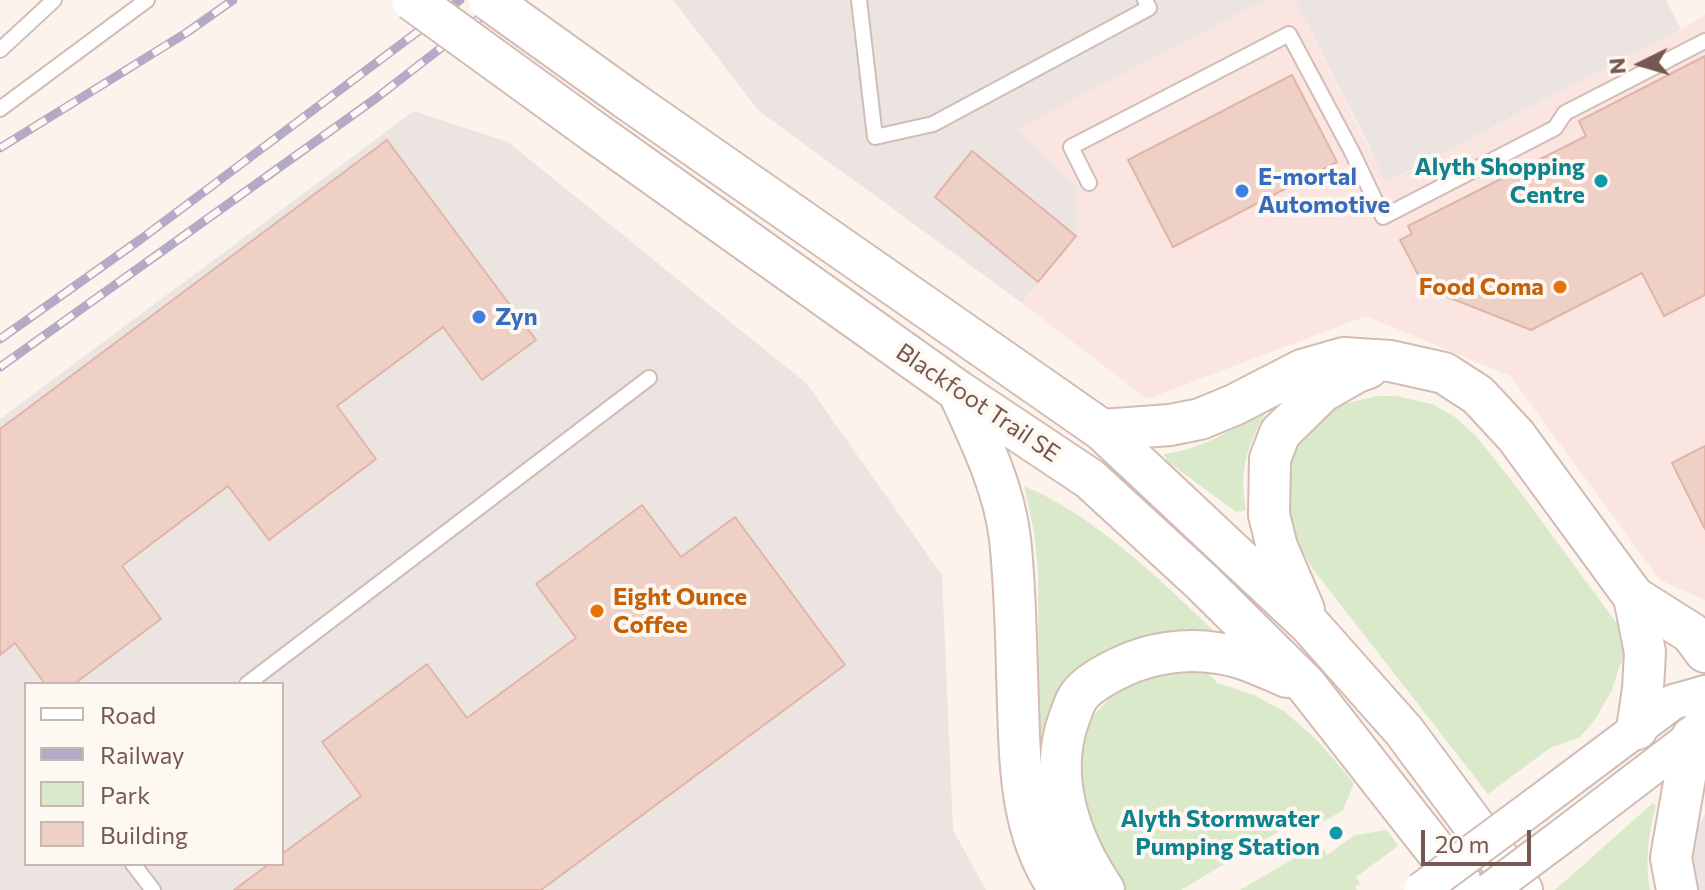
<!DOCTYPE html>
<style>
body{margin:0}
#map{position:relative;width:1705px;height:890px;overflow:hidden;background:#fbf3ec;font-family:Commissioner,sans-serif}
canvas{display:block}
.legend{position:absolute;left:24px;top:682px;width:260px;height:184px;box-sizing:border-box;background:#fef8f3;border:2px solid #c8b8b2;margin:0;padding:10px 14px;list-style:none;font-size:24px;color:#765850}
.legend li{display:flex;align-items:center;gap:16px;height:40px}
.legend b{width:40px;border:2px solid #c8b8b2}
.north{position:absolute;left:1601px;top:24px;width:80px;height:80px;-webkit-text-stroke:6px #fef8f3;paint-order:stroke;rotate:265deg;font-size:22px;font-weight:700;line-height:32px;text-align:center;color:#765850}
.north::after{content:'';display:block;margin:auto;width:28px;height:36px;background:#765850;clip-path:polygon(50% 0,100% 100%,50% 72%,0 100%)}
.scale{position:absolute;left:1421px;top:830px;width:110px;height:36px;box-sizing:border-box;border:4px solid #765850;border-top:0;padding-left:10px;font-size:24px;line-height:28px;white-space:nowrap;color:#765850;-webkit-text-stroke:6px #fef8f3;paint-order:stroke}
</style>
<div id="map">
<canvas width="1705" height="890"></canvas>
<ul class="legend">
<li><b style="height:10px;background:#fff"></b>Road</li>
<li><b style="height:10px;background:#b5aac6"></b>Railway</li>
<li><b style="height:22px;background:#dbe9cb"></b>Park</li>
<li><b style="height:22px;background:#efd0c6"></b>Building</li>
</ul>
<div class="north">N</div>
<div class="scale">20 m</div>
</div>
<script>
const context = document.querySelector('canvas').getContext('2d');
context.lineJoin = 'round';
function fillPath(path, color) { context.fillStyle = color; context.fill(path, 'evenodd'); }
function trace(path, color, width, dash) { context.strokeStyle = color; context.lineWidth = width; context.lineCap = dash ? 'butt' : 'round'; context.setLineDash(dash || []); context.stroke(path); }
function drawText(font, color, halo, rows, align = 'center') {
  context.font = font + ' Commissioner,sans-serif'; context.lineWidth = 8; context.setLineDash([]); context.textBaseline = 'middle'; context.strokeStyle = halo; context.fillStyle = color; for (const [text, x, y, turn = 0] of rows) {
    context.save(); context.translate(x, y); context.rotate((+turn || 0) * Math.PI / 180); context.textAlign = isNaN(turn) ? turn : align; if (halo) context.strokeText(text, 0, 0); context.fillText(text, 0, 0); context.restore();
  }
}
fillPath(new Path2D(`
 M1269 0H1295L1386 183 1681 29 1705 15V600L1660 580 1510 376 1366 316 1147 399 1022 303 1077 234 1076 186 1018 129 1243 11Z`), '#fae5e1');
fillPath(new Path2D(`
 M673 0H1269L1243 11 1018 129 1076 186 1077 234 1022 303 759 111Z
 M1295 0H1666L1681 29 1385 183 1368 144Z
 M414 111 508 142 807 384 942 575 953 830 986 890H0V419ZM26 684H282V864H26Z
 M1705 814V890H1693L1689 863 1693 837Z`), '#ece4e1');
fillPath(new Path2D(`
 M1377 396H1396L1432 404 1455 417 1476 436 1518 489 1618 625 1626 648V661L1620 664 1612 690 1596 718 1580 737 1550 748 1488 794 1312 568 1300 548 1280 503 1285 460 1315 419 1344 404Z
 M1261 411 1265 414C1246 448 1239 472 1246 510L1236 512 1167 461 1164 454C1201 449 1231 432 1261 411Z
 M1024 486C1099 518 1160 580 1218 635L1201 636 1050 733H1039L1038 569 1034 532Z
 M1167 671 1207 673 1218 683 1254 695 1285 712 1318 741 1354 783 1343 810 1311 829 1303 817 1181 890H1125L1115 878 1090 829 1078 769 1083 740 1094 715 1112 695 1133 681Z
 M1653 803 1656 806C1648 834 1645 861 1650 890H1555Z
 M1387 830 1398 846 1356 877 1360 884 1355 887 1357 890H1240L1320 843 1327 855 1355 835Z`), '#dbe9cb');
const building = new Path2D(`
 M1705 56V295L1664 316 1642 273 1531 330 1425 288 1400 240 1412 234 1408 226 1586 136 1579 121Z
 M1292 75 1337 162 1173 247 1128 160Z
 M387 140 536 340 482 380 443 327 337 406 376 459 269 540 228 486 122 566 161 619 74 684H45L15 643 0 655V429Z
 M972 151 1076 236 1038 282 935 197Z
 M1705 446V529L1672 463Z
 M642 505 681 557 735 517 845 665 541 890H234L269 864H282V854L361 796 322 742 427 664 467 718 576 638 536 584Z`);
fillPath(building, '#efd0c6');
trace(building, '#e0b5a8', 2);
const service = new Path2D(`
 M859 0 875 137 933 124 1149 8 1145 0
 M0 50 54 0
 M0 109 147 0
 M1089 183 1071 147 1289 34 1352 152 1383 217 1555 128 1565 113 1705 41
 M247 684 649 378
 M133 864 153 890`);
const tertiary = new Path2D(`
 M1537 804 1673 702 1705 693
 M1561 837 1692 737 1705 719`);
const secondary = new Path2D(`
 M627 99 1102 430 1310 625 1404 731 1522 890
 M594 132 958 391 1090 479 1202 582 1306 685 1467 890
 M958 391C980 439 1004 487 1010 539 1016 593 1016 649 1018 704 1020 768 1021 836 1060 890
 M1102 430 1170 425 1200 419 1234 405 1302 370 1344 358 1390 361 1444 373 1478 395 1516 436 1634 597 1691 633 1705 652
 M1634 597 1645 652 1643 689 1637 729
 M1304 610 1277 547 1269 515 1270 459 1280 433 1322 392 1357 372 1368 368
 M1104 890C1070 840 1047 775 1070 716 1072 711 1074 704 1077 699 1084 686 1108 673 1121 667 1150 653 1185 648 1217 653 1242 656 1264 667 1287 677
 M1677 890 1671 858 1692 737`);
trace(service, '#d0bdb5', 18);
trace(tertiary, '#d0bdb5', 38);
trace(secondary, '#d3bcb2', 44);
trace(service, '#fff', 14);
trace(tertiary, '#fff', 34);
trace(secondary, '#fff', 40);
const rail = new Path2D(`
 M0 148 186 33 233 0
 M0 339 141 239 460 0
 M0 367 375 99 503 0`);
trace(rail, '#b5aac6', 9);
trace(rail, '#fef8f3', 6, [18]);
const tertiaryBridge = new Path2D(`
 M1421 890 1537 804
 M1490 890 1561 837`);
const secondaryBridge = new Path2D(`
 M412 0 594 132
 M489 0 627 99`);
trace(tertiaryBridge, '#d0bdb5', 38, []);
trace(secondaryBridge, '#d3bcb2', 44, []);
trace(tertiaryBridge, '#fff', 34);
trace(secondaryBridge, '#fff', 40);
for (const [x, y, r, color] of [
 [1601,181,8,"#0f9aa8"],
 [1242,191,8,"#3f7fe0"],
 [1560,287,8,"#e8710a"],
 [479,317,8,"#3f7fe0"],
 [597,611,8,"#e8710a"],
 [1336,833,8,"#0f9aa8"]
]) { const dot = new Path2D(); dot.arc(x, y, r, 0, 2 * Math.PI); context.fillStyle = color; context.fill(dot); trace(dot, '#fef8f3', 3); }
drawText('bold 24px', '#0d838f', '#fef8f3', [
 ["Alyth Shopping",1585,167],
 ["Centre",1585,195],
 ["Alyth Stormwater",1320,819],
 ["Pumping Station",1320,847]
], 'right');
drawText('bold 24px', '#366cbe', '#fef8f3', [
 ["E-mortal",1258,177],
 ["Automotive",1258,205],
 ["Zyn",495,317]
], 'left');
drawText('bold 24px', '#c56008', '#fef8f3', [
 ["Food Coma",1544,287],
 ["Eight Ounce",613,597,"left"],
 ["Coffee",613,625,"left"]
], 'right');
drawText('24px', '#765850', '#fef8f3', [
 ["Blackfoot Trail SE",978,403,34]
]);
</script>
